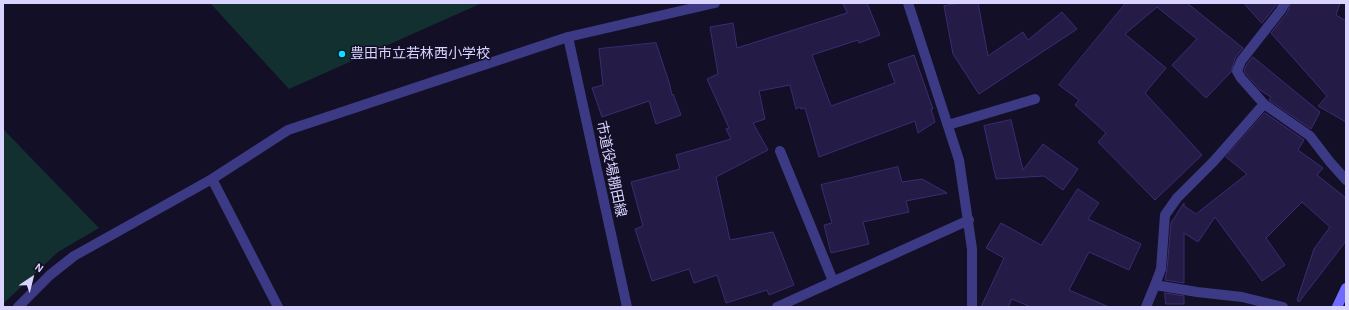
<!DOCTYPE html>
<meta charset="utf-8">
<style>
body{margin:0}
#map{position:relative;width:1349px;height:310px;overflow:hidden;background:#130f26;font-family:"Alegreya Sans",sans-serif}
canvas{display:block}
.frame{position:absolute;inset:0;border:4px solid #d9d4ff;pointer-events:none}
.north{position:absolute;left:12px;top:258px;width:40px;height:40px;-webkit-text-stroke:3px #130f26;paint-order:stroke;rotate:35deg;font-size:11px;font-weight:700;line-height:16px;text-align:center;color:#d9d4ff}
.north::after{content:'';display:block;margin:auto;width:14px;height:18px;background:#d9d4ff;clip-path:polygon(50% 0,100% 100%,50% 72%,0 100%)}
</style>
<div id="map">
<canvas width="1349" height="310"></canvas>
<div class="frame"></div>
<div class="north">N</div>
</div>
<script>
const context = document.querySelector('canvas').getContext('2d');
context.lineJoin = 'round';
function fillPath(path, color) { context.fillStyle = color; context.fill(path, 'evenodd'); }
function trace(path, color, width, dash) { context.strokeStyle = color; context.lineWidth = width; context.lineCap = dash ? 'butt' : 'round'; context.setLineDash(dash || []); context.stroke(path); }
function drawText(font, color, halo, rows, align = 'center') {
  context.font = font + ' "Alegreya Sans","Noto Sans JP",sans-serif'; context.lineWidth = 3; context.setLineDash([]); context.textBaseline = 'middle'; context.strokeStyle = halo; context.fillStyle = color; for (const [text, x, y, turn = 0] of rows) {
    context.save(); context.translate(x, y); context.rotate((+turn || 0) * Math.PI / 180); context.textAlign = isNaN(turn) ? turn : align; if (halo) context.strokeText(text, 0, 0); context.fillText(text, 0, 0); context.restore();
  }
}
fillPath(new Path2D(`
 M210 3H482L289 89Z
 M3 129 99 228 58 252 3 304Z`), '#12302f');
const building = new Path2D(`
 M843 3H867L880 35 859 43 858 40 812 55 831 106 895 83 888 64 914 55 933 109H931L935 122 918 133 915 121 819 157 805 108 801 109 800 107 796 109 790 85 759 91 765 119 753 123 768 150 716 177 730 240 773 232 794 285 769 295 767 290 726 303 717 275 694 283 689 269 652 281 635 229 643 226 631 182 680 169 676 155 731 139 726 129 729 128 707 79 718 74 710 27 733 23 737 48 847 13Z
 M961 3H978L988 56 1023 32 1028 40 1062 12 1077 29 979 94 953 54 944 6Z
 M1126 3H1187L1243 48 1235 58 1231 72 1206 98 1172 65 1197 39 1157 7 1125 34 1166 68 1145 93 1202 155 1155 200 1098 142 1106 133 1075 105 1079 100 1059 85Z
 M1244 3H1278L1262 23Z
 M1291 3H1340L1336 15 1346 21V122L1318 106 1327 96 1271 33 1287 13Z
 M656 43 669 82 672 95 673 94 681 115 656 124 649 101 602 117 592 88 603 85 599 49Z
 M1253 57 1320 112 1311 129 1269 100 1271 97 1260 90 1246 74 1244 70 1247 64Z
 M1265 113 1304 140 1298 150 1323 168 1317 175 1346 198V241L1299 302 1297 300 1314 249 1330 227 1302 202 1266 238 1285 265 1262 281 1215 217 1198 242 1184 233V283L1165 280 1167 269 1171 223 1184 203V206L1196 214 1247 174 1226 157Z
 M1011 120 1023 170 1043 144 1078 169 1063 190 1044 176 996 179 984 126Z
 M898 167 902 182 922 179 947 193 906 201 909 212 863 222 869 244 831 253 824 225 832 223 821 185Z
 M1078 189 1099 203 1088 219 1141 244 1129 270 1089 252 1069 290 1109 307H1031L1012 299 1008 307H981L1004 258 986 248 1001 223 1041 245Z
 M1165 293 1184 296V304H1166Z`);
fillPath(building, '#241b47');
trace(building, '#3b2d73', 1);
trace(new Path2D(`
 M908 3 959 160 972 249V307
 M568 37 627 307
 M1264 104 1310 136 1330 162 1346 180
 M948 125 1035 99
 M780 151 833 281
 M212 179 278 307
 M1155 285 1197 292 1242 297 1283 307
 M18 307 50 275 74 256 212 179 288 130 568 37 715 3
 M777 307 969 220
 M1146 307 1155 285 1161 269 1165 215 1177 198 1214 161 1264 104 1241 78 1237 71 1241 61 1281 10 1285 3`), '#3d3a85', 10);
trace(new Path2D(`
 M1337 307 1346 288`), '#6f6bff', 10);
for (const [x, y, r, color] of [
 [342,54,4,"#00e5ff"]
]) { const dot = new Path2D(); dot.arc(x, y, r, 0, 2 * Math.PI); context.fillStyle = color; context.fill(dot); trace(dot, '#130f26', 1.5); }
drawText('14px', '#d9d4ff', '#130f26', [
 ["豊田市立若林西小学校",350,54]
], 'left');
drawText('14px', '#d9d4ff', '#130f26', [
 ["市道役場棚田線",611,169,78]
]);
</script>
